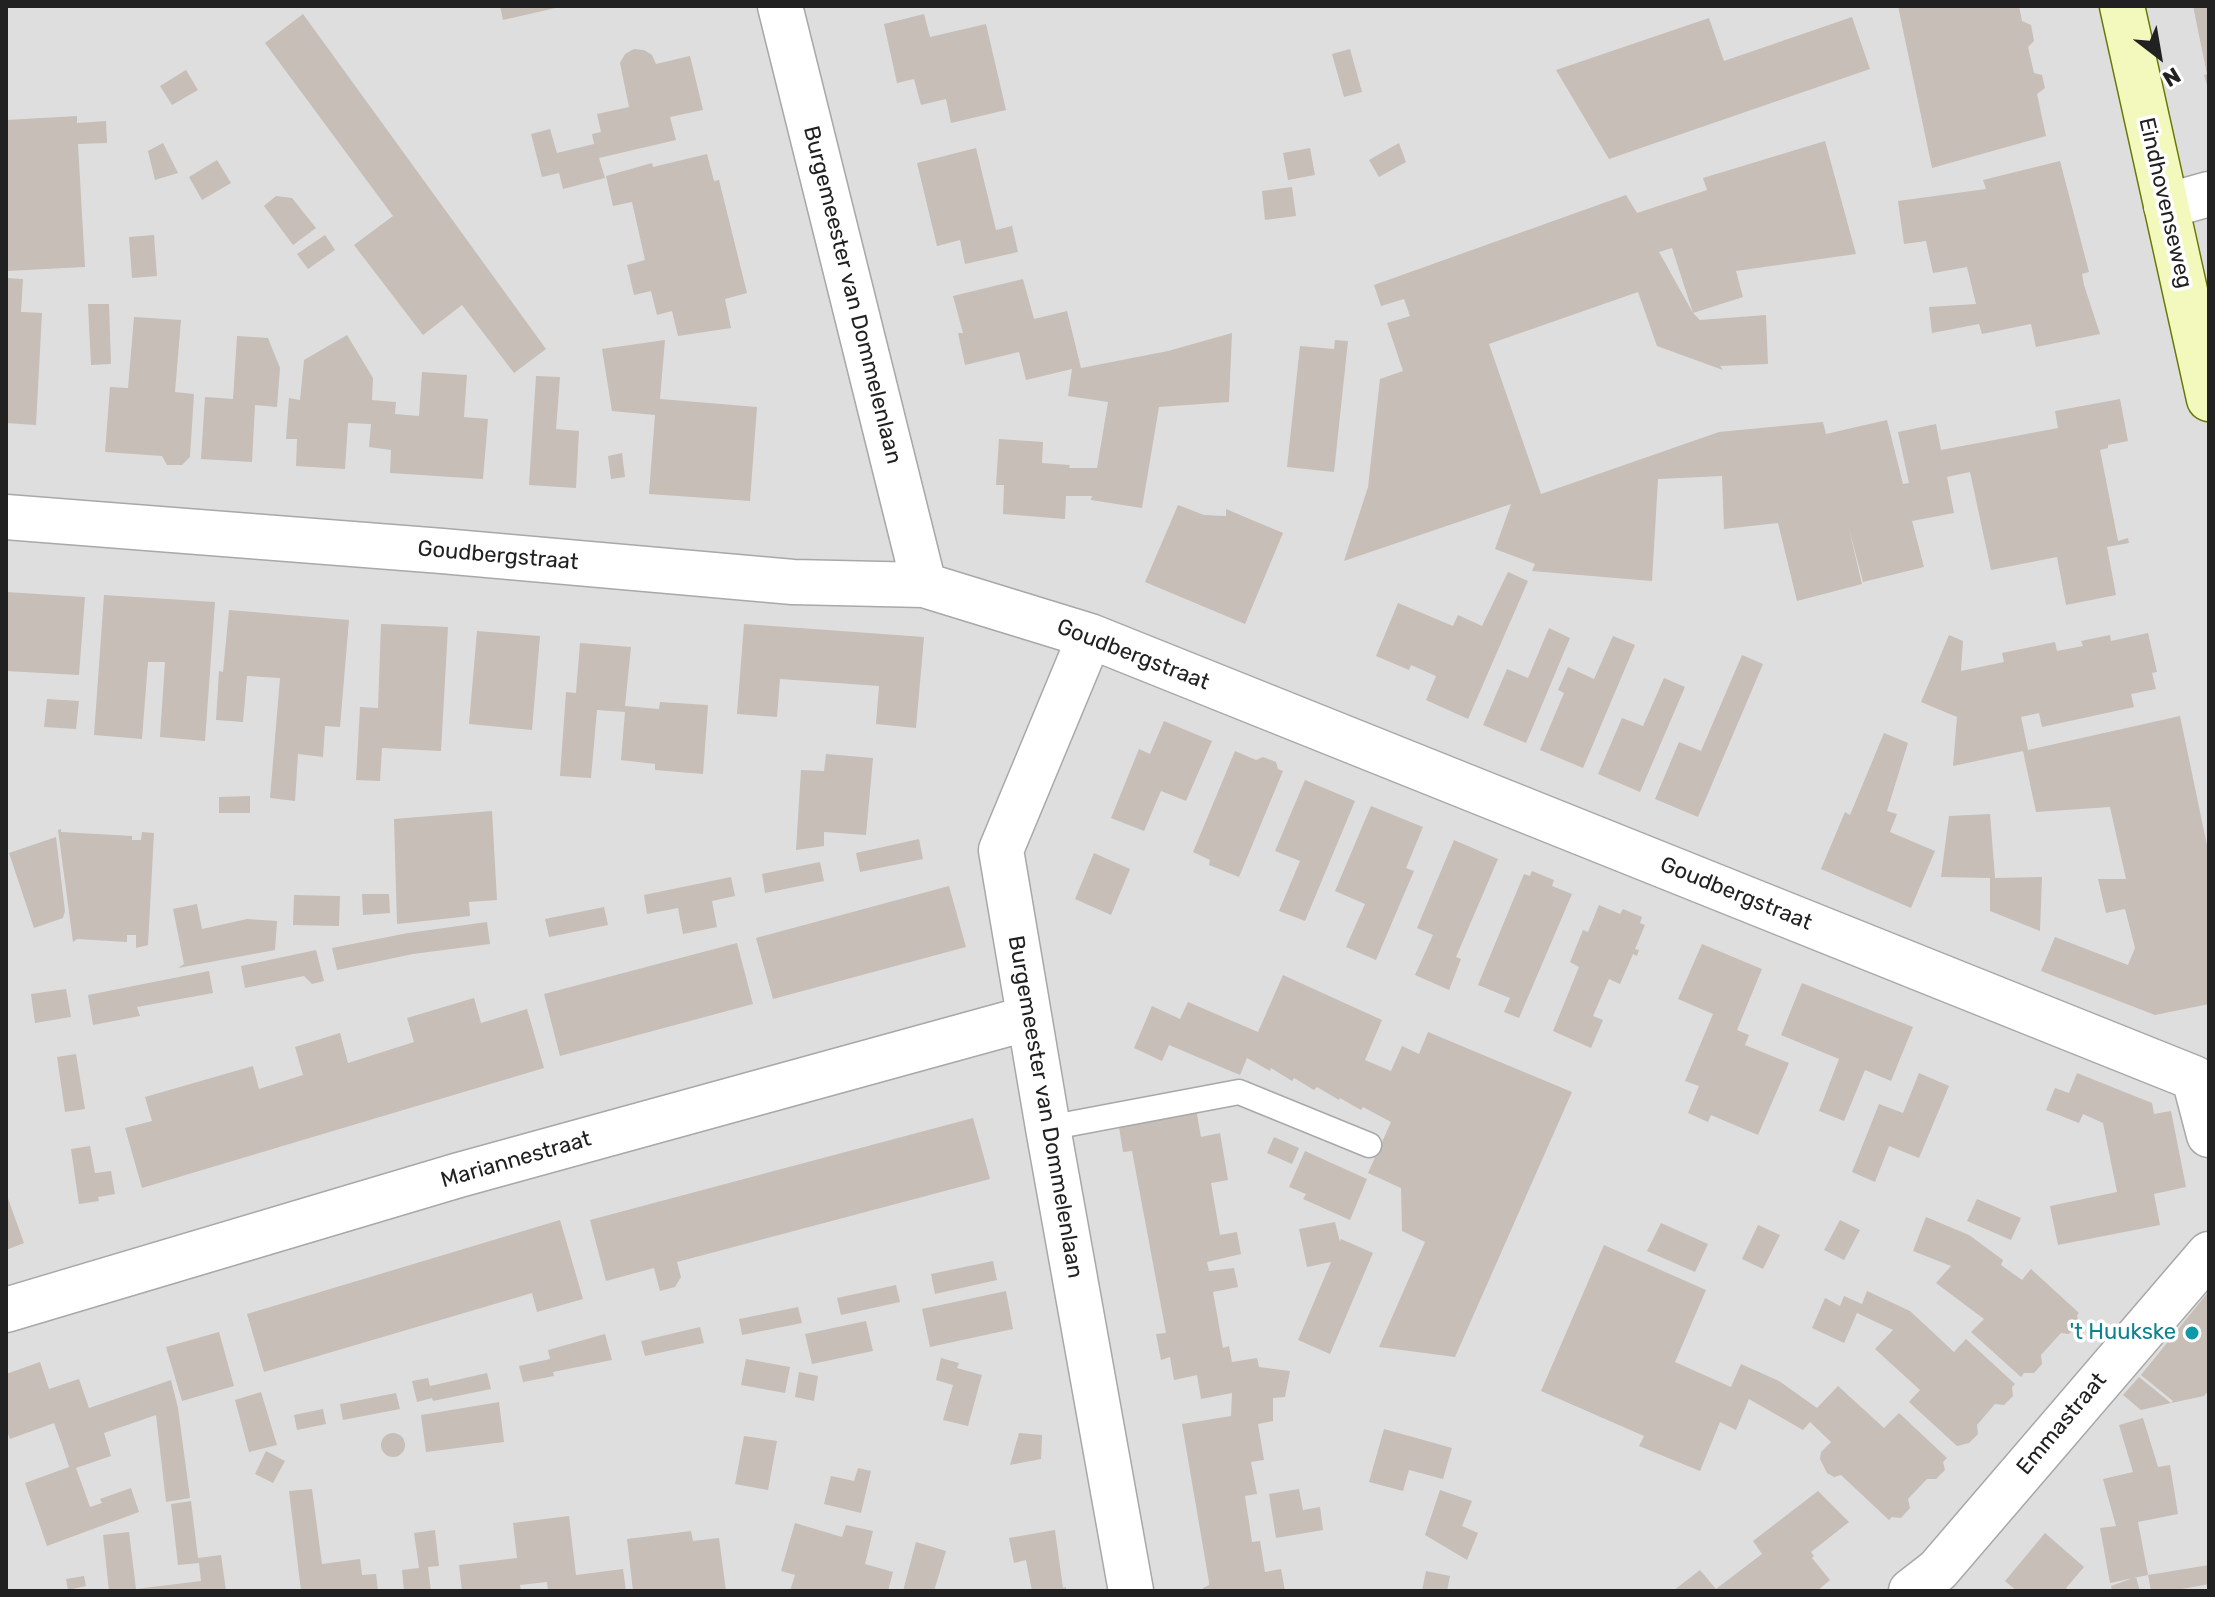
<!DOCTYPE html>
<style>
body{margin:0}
#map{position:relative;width:2215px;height:1597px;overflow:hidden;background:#f1eee8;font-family:Rubik,sans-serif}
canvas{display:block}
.frame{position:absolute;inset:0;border:8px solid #212121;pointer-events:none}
.north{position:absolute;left:2119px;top:16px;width:80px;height:80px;-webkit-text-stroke:6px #fff;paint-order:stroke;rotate:149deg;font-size:22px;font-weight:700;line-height:32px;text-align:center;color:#212121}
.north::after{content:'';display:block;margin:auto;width:28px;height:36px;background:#212121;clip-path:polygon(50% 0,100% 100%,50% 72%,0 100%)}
</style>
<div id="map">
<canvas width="2215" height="1597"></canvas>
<div class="frame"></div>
<div class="north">N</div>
</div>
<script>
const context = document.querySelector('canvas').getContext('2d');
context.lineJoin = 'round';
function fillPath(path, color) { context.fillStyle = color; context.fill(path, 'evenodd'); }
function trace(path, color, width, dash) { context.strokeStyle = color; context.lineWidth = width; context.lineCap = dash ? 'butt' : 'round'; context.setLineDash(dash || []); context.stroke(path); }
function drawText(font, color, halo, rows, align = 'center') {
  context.font = font + ' Rubik,sans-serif'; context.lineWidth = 7; context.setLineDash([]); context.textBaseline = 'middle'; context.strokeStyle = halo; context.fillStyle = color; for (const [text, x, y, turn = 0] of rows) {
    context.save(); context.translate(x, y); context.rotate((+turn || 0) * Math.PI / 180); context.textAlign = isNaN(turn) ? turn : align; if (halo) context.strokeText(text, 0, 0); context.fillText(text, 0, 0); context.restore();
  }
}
fillPath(new Path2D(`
 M6 6H2209V1591H6Z`), '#dfdede');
fillPath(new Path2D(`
 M500 6H560V7L503 20Z
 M1898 6H2019L2022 21 2031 25 2034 41 2028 47 2034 73 2042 75 2045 88 2037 94 2046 136 1932 168Z
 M2193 6H2209V92L2204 75 2207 74Z
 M303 14 546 349 514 373 462 305 423 335 354 245 393 216 265 43Z
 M924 14 930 37 986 24 1006 110 951 123 946 99 921 105 914 79 897 83 884 24Z
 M1852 17 1870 69 1609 159 1556 70 1709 18 1724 61Z
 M634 49 644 50 652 55 656 64 690 56 703 110 670 117 676 140 599 158 605 178 563 189 559 173 542 177 531 134 550 129 557 153 594 144 592 134 601 132 597 114 629 107 620 63 625 54Z
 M1350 49 1362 92 1344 97 1332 54Z
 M186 70 198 90 172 105 160 86Z
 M77 116V123L106 121 107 143 78 144 85 267 7 271 6 120Z
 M1825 141 1856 254 1736 271 1743 297 1693 313 1700 320 1766 315 1768 364 1720 366 1723 370 1657 346 1638 292 1489 344 1541 494 1719 432 1823 422 1826 434 1887 420 1903 484 1909 483 1898 432 1936 424 1941 450 2058 428 2055 411 2120 399 2128 441 2108 445V448L2100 450 2118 541 2128 538 2129 543 2107 547 2116 595 2066 605 2057 557 1991 570 1970 472 1947 477 1954 513 1912 521 1924 567 1863 582 1848 525 1862 584 1797 601 1778 523 1724 529 1722 476 1658 479 1652 581 1532 571 1535 564 1495 549 1511 504 1344 561 1368 487 1380 379 1403 371 1387 323 1410 316 1404 299 1381 306 1374 285 1626 195 1637 213 1707 190 1703 178ZM1672 248 1693 313 1659 252Z
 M163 143 178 173 155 180 148 151Z
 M1399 143 1406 162 1379 177 1369 160Z
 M976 148 996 230 1012 226 1018 252 965 264 960 240 937 246 917 163Z
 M1310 148 1315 175 1288 180 1283 153Z
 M707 154 714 181 719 180 747 293 725 299 731 328 678 336 672 311 657 315 651 291 634 295 627 265 645 260 632 202 613 206 606 176 652 163 653 167Z
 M217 160 231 183 202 200 189 177Z
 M2060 161 2089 272 2082 274 2084 285 2100 334 2036 347 2031 324 1982 334 1979 324 1932 333 1929 307 1976 304 1967 267 1933 273 1926 241 1904 244 1898 201 1986 189 1983 180Z
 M1292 187 1296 216 1265 220 1262 191Z
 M276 196 292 198 316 228 293 245 264 206Z
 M154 235 157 276 132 278 129 237Z
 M325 235 335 250 308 269 297 254Z
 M6 278 23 279 21 312 42 313 36 425 6 423Z
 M1023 279 1034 319 1067 311 1081 368 1168 351 1232 333 1229 402 1159 407 1142 508 1091 500 1092 496H1066L1065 519 1003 514 1004 485H996L999 439 1043 442 1042 463 1070 465 1069 468H1097L1108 402 1068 396 1072 369 1026 380 1019 352 965 365 958 333H963L953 296Z
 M88 304H109L111 364 91 365Z
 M134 317 181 320 175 392 194 394 190 457 182 465H167L162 456 105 452 110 387 128 388Z
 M347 335 373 378 372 400 396 402 395 414 419 416 422 372 467 375 464 417 488 419 483 479 390 473 391 450 369 447 371 424 348 423 345 469 296 466 297 439H286L289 398 300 400 304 360Z
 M237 336 268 338 280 368 277 407 255 405 252 462 201 459 205 397 233 399Z
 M665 340 660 399 757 407 750 501 649 494 655 415 612 411 602 349Z
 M1335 340 1348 341 1334 472 1287 467 1300 346 1334 349Z
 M536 376 560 377 556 429 579 431 576 488 529 485Z
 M622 453 625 477 611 479 608 456Z
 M1178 505 1204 515 1226 516V509L1283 533 1245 624 1145 582Z
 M1508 572 1528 581 1468 719 1426 700 1436 676 1411 665 1409 670 1376 656 1398 603 1453 626 1458 615 1482 626Z
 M6 592 85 597 79 675 6 671Z
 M104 595 215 602 205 741 160 737 165 662H148L142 739 94 735Z
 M229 610 349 620 340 727 325 726 323 757 298 754 295 801 270 798 280 678 247 676 243 722 216 720 219 671 223 672Z
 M381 624 448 627 441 751 382 748 380 781 356 780 360 707 378 708Z
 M744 624 924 637 916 728 876 724 879 686 780 679 777 717 737 714Z
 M1549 628 1570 638 1526 743 1483 725 1507 669 1528 678Z
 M477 631 540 636 532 730 469 724Z
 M2148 633 2157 672 2152 673 2156 689 2131 694 2134 707 2042 727 2039 713 2021 717 2028 750 2180 716 2209 855V1004L2155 1015 2041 971 2055 937 2128 965 2135 948 2125 909 2106 913 2098 879H2126L2110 807 2036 812 2023 751 1953 766 1957 717 1921 702 1949 635 1963 641 1961 671 2004 662 2002 653 2055 642 2057 651 2083 646 2081 641 2110 635 2111 641Z
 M1613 636 1635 645 1583 768 1540 750 1564 693 1558 690 1568 667 1594 679Z
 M580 643 631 647 625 706 659 709 660 702 708 705 703 774 655 770V764L621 760 625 712 597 710 591 778 560 776 566 692 576 693Z
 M1742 655 1763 664 1698 817 1655 799 1679 742 1701 751Z
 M1664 678 1685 687 1640 792 1598 774 1622 718 1643 726Z
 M47 699 79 701 76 729 44 727Z
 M1164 721 1212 741 1186 801 1161 791 1144 831 1111 818 1139 749 1150 754Z
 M1884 733 1908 743 1887 811 1897 814 1890 832 1935 851 1911 908 1821 869 1845 812 1850 815Z
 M1235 751 1256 760 1263 757 1276 762 1278 769 1283 771 1239 877 1209 865 1210 860 1193 852Z
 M826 754 873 758 866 835 824 832V846L796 850 801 770 824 771Z
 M1305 780 1355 801 1305 921 1279 911 1300 861 1275 851Z
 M250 796V813H219V797Z
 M1371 806 1423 827 1406 868 1414 871 1376 960 1346 947 1365 904 1335 891Z
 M492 811 497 900 469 902 470 916 397 924 394 819Z
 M1990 814 1995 878 2042 877 2040 931 1990 911V878L1941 877 1949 816Z
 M61 829V832L132 836V840H141L142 832 154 833 148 945 136 948V935H127V942L77 939 73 942 58 830Z
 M56 837 65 911 63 918 34 928 9 853Z
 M919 839 923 859 860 872 856 853Z
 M1454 840 1498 859 1456 957 1461 959 1449 990 1415 975 1433 935 1417 928Z
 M1094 853 1130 869 1111 915 1075 899Z
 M820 862 824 881 765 893 762 874Z
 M1532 871 1554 880 1552 886 1572 894 1519 1018 1504 1012 1510 998 1478 985 1524 874 1530 876Z
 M731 877 735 896 712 901 717 927 683 934 678 908 647 914 644 895Z
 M949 886 966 947 773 999 756 938Z
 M362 894H389L390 913 363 915Z
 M294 895 340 896 339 926 293 925Z
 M197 904 202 929 247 919 277 921 275 950 178 968 184 964 173 909Z
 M1599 905 1620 914 1623 909 1642 917 1640 923 1645 925 1635 949 1639 950 1637 956 1633 954 1620 984 1609 979 1593 1016 1603 1020 1591 1048 1553 1031 1579 967 1570 962 1583 930 1588 932Z
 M604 907 608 925 549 937 545 919Z
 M487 922 490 944 413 954 337 970 332 948 408 933Z
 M737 943 753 1004 560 1056 544 994Z
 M1702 944 1762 969 1737 1030 1749 1035 1745 1045 1789 1063 1758 1135 1711 1115 1708 1122 1688 1113 1699 1086 1685 1081 1713 1014 1678 999Z
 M316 950 324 981 312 984 304 976 245 988 241 966Z
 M209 971 213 993 137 1007 140 1016 93 1025 88 995Z
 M1283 975 1382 1020 1365 1060 1391 1071 1402 1046 1419 1054 1428 1032 1572 1092 1455 1357 1379 1347 1425 1242 1402 1231 1401 1188 1368 1173 1391 1122 1363 1107 1361 1110 1340 1098 1339 1100 1317 1087 1314 1090 1294 1078 1292 1081 1271 1068 1270 1071 1247 1058 1240 1075 1169 1045 1162 1061 1134 1048 1152 1006 1180 1019 1188 1002 1258 1032Z
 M1802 983 1913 1027 1891 1081 1865 1070 1844 1121 1819 1111 1839 1059 1781 1035Z
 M66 989 71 1017 35 1023 31 994Z
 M474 998 481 1023 527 1009 544 1068 142 1188 125 1128 152 1121 145 1097 253 1066 259 1089 303 1075 295 1047 340 1033 348 1063 414 1042 407 1018Z
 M76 1054 85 1109 65 1112 57 1057Z
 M1919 1073 1949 1086 1919 1158 1889 1146 1875 1182 1852 1172 1879 1104 1903 1113Z
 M2077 1073 2152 1103 2154 1114 2171 1111 2186 1187 2154 1194 2160 1225 2058 1245 2050 1206 2117 1192 2103 1123 2083 1114 2079 1123 2046 1110 2055 1088 2069 1093Z
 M1196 1109 1201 1137 1220 1133 1228 1180 1211 1183 1220 1235 1237 1232 1241 1254 1207 1262 1209 1271 1234 1268 1238 1287 1213 1292 1223 1348 1229 1346 1232 1362 1257 1358 1259 1367 1290 1371 1285 1397 1273 1398V1421L1258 1424 1264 1460 1251 1462 1257 1494 1245 1496 1252 1542 1260 1541 1265 1572 1281 1569 1285 1591H1203V1588L1209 1585V1582L1182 1424 1231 1416 1232 1393 1201 1399 1197 1375 1174 1380 1170 1357 1161 1360 1156 1334 1166 1333 1132 1151 1123 1152 1119 1127Z
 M973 1118 990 1179 677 1262 681 1277 675 1287 660 1291 654 1268 606 1281 590 1220Z
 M1274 1137 1299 1148 1292 1164 1267 1153Z
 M90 1146 95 1173 111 1171 115 1194 98 1197 99 1201 79 1204 71 1149Z
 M1305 1151 1367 1179 1350 1220 1303 1199 1306 1194 1289 1187Z
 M6 1193 24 1243 6 1250Z
 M1977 1199 2021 1218 2011 1240 1967 1221Z
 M1926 1217 1969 1235 2003 1260 2001 1265 2022 1280 2031 1269 2079 1313 2077 1315 2079 1324 2069 1334 2061 1333 2041 1355 2042 1364 2034 1373H2024L2021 1377 1971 1332 1984 1319 1936 1283 1951 1266 1913 1251Z
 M560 1220 583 1299 537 1312 532 1293 264 1372 247 1314Z
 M1840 1220 1860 1230 1844 1260 1824 1250Z
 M1335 1222 1340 1242 1341 1239 1373 1253 1330 1354 1298 1340 1331 1262 1307 1267 1299 1229Z
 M1661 1223 1708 1244 1695 1272 1647 1251Z
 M1758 1225 1780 1235 1763 1269 1742 1259Z
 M1604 1245 1706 1290 1675 1362 1731 1387 1741 1364 1779 1381 1817 1408 1838 1386 1884 1428 1899 1413 1947 1458 1943 1462 1945 1470 1936 1479H1927L1908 1499 1910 1508 1901 1518 1892 1517 1889 1520 1841 1475 1834 1477 1827 1473 1820 1459 1821 1452 1831 1442 1810 1422 1803 1430 1749 1399 1736 1430 1720 1422 1700 1471 1639 1446 1644 1436 1541 1391Z
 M993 1261 997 1280 935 1294 931 1274Z
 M896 1285 900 1302 841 1315 837 1298Z
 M1006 1291 1013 1329 930 1347 922 1309Z
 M1867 1291 1910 1311 1954 1352 1966 1339 2015 1384 2012 1387 2013 1396 2004 1405 1995 1404 1977 1425 1978 1434 1969 1443 1957 1446 1909 1402 1920 1390 1875 1349 1893 1330 1857 1313 1844 1343 1812 1328 1825 1298 1840 1306 1844 1296 1862 1304Z
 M2209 1291V1390L2204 1396 2171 1403 2173 1401 2141 1375Z
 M798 1307 802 1323 742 1335 739 1319Z
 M866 1321 873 1351 812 1364 805 1334Z
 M700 1327 704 1343 645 1356 641 1341Z
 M219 1332 234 1386 182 1401 166 1347Z
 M605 1334 612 1360 553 1372 554 1376 523 1382 519 1366 550 1359 548 1350Z
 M941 1358 959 1363 957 1368 982 1375 968 1426 943 1420 953 1385 936 1380Z
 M746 1359 790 1367 785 1393 741 1385Z
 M40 1362 49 1389 79 1379 89 1408 171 1380 178 1408 190 1498 166 1502 156 1415 104 1433 111 1456 76 1468 90 1507 102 1503 100 1499 131 1488 139 1512 47 1546 25 1483 69 1467 62 1445 54 1423 10 1439 6 1429V1374Z
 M799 1372 818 1376 814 1401 795 1397Z
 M487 1373 491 1389 433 1401 432 1398 417 1402 412 1381 428 1378 430 1386Z
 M2139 1377 2171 1403 2141 1410 2123 1395Z
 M261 1392 277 1445 249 1452 235 1400Z
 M396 1393 400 1409 343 1420 340 1404Z
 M499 1402 504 1442 426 1452 421 1415Z
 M323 1409 326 1424 297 1430 294 1415Z
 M2143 1418 2158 1467 2170 1465 2178 1514 2138 1522 2148 1575 2110 1583 2100 1528 2116 1526 2103 1479 2133 1472 2119 1425Z
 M1384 1429 1452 1448 1443 1479 1409 1470 1403 1491 1369 1482Z
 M381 1445a12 12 0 1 1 24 0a12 12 0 1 1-24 0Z
 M1019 1433 1042 1435 1041 1459 1010 1465Z
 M744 1436 777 1441 768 1490 735 1484Z
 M266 1451 285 1461 273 1483 255 1474Z
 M858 1468 871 1471 861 1513 824 1504 831 1476 854 1481Z
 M312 1489 322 1564 360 1559 362 1575 376 1574 378 1591H301L289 1491Z
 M1299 1489 1303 1510 1320 1507 1323 1530 1276 1538 1269 1494Z
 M1440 1490 1472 1501 1462 1526 1478 1533 1467 1560 1425 1535Z
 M1818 1491 1849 1522 1811 1552 1814 1556 1812 1558 1830 1580 1817 1591H1673L1700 1570 1716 1589 1762 1554 1753 1541Z
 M191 1501 198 1558 221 1555 226 1591H109L103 1535 129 1532 136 1589 201 1581 199 1563 178 1565 171 1504Z
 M569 1516 576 1575 623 1569 626 1591H548L547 1582 520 1585 521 1591H462L459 1565 517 1558 513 1523Z
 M795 1523 842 1537 846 1525 873 1531 865 1564 893 1572 888 1591H790L795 1575 781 1571Z
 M435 1530 439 1566 428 1567 431 1591H404L402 1570 419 1568 414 1533Z
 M1055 1530 1063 1588 1066 1587V1591H1032L1026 1560 1014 1563 1009 1538Z
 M691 1531 693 1541 719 1538 726 1591H633L627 1539Z
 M2045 1533 2084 1567 2066 1588 2069 1591H2017L2005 1581Z
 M916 1542 946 1551 934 1591H903Z
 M2209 1565V1584L2171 1591H2151L2148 1575Z
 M1426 1571 1450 1576 1447 1591H1422Z
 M84 1576 86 1586 68 1590 66 1579Z
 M2136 1577 2140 1591H2112L2111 1586Z`), '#c6beb7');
const service = new Path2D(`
 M1048 1128 1239 1092 1369 1145`);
const minor = new Path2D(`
 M780 6 924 585
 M2166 206 2209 194
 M6 517 442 551 793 582 924 585 1090 636 2194 1078 2209 1135
 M1090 636 1001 850 1048 1128 1131 1591
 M6 1310 459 1175 1029 1018
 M1911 1591 1938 1570 2209 1254`);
const secondary = new Path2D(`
 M2122 6 2209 399`);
trace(service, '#a8a8a8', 27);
trace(minor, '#a8a8a8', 47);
trace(secondary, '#687906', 47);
trace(service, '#fff', 24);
trace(minor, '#fff', 44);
trace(secondary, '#f3f9bd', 44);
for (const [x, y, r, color] of [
 [2192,1333,8,"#0f9aa8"]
]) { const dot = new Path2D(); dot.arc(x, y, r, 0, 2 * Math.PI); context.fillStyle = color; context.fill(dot); trace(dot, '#fff', 3); }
drawText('22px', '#212121', '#fff', [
 ["Eindhovenseweg",2165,203,77],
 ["Burgemeester van Dommelenlaan",852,295,76],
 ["Goudbergstraat",498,556,5],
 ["Goudbergstraat",1133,655,21],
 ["Goudbergstraat",1736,894,22],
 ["Burgemeester van Dommelenlaan",1045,1107,80],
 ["Mariannestraat",516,1160,-16],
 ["Emmastraat",2062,1424,-50]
]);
drawText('22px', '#0d838f', '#fff', [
 ["'t Huukske",2176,1333]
], 'right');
</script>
